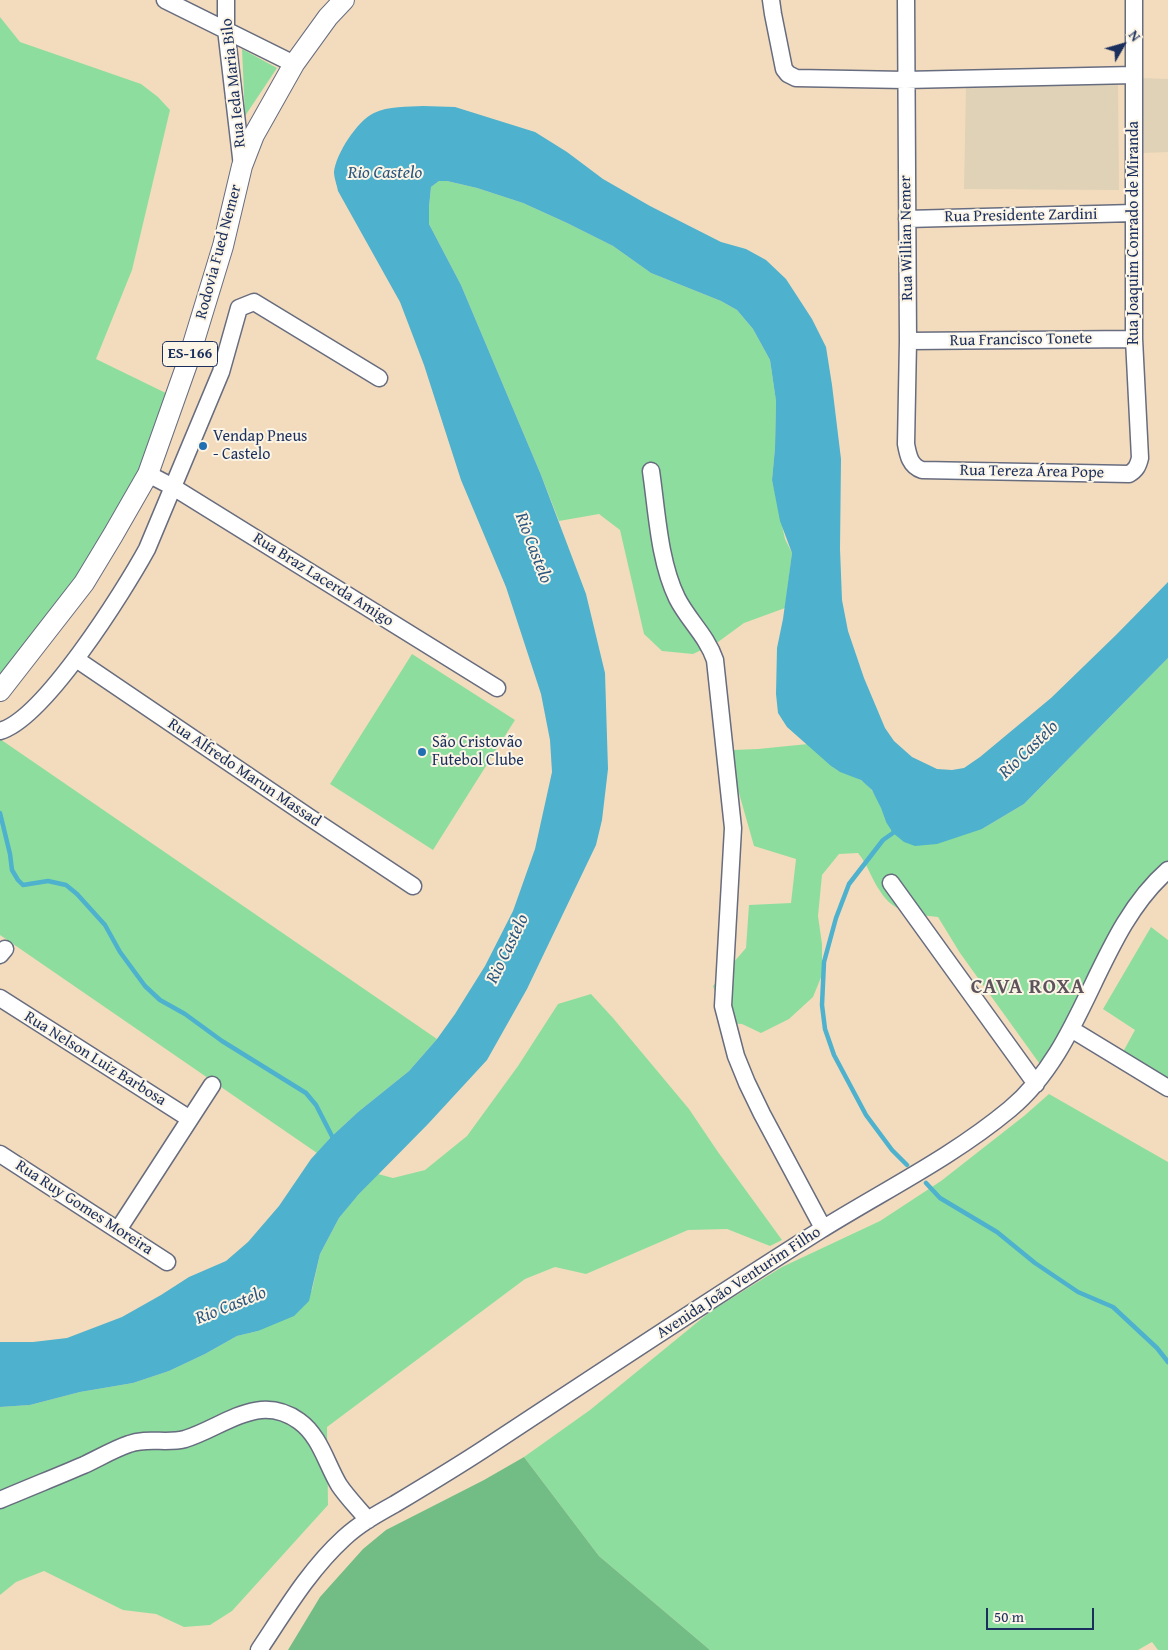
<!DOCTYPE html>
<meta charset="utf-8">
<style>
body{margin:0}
#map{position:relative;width:1168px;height:1650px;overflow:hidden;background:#f3dcbd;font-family:"Gentium Book Plus",serif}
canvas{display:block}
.north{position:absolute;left:1098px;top:20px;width:50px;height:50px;-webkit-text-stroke:4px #fcf5e5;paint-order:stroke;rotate:52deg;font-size:14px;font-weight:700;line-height:20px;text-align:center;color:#1b2f5e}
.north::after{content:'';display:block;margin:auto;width:18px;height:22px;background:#1b2f5e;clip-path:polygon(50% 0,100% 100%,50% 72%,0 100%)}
.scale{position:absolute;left:986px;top:1608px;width:108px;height:22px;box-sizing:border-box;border:2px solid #1b2f5e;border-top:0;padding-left:6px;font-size:15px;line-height:18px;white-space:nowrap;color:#1b2f5e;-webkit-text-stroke:4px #fcf5e5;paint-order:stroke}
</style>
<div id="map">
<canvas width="1168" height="1650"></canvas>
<div class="north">N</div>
<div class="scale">50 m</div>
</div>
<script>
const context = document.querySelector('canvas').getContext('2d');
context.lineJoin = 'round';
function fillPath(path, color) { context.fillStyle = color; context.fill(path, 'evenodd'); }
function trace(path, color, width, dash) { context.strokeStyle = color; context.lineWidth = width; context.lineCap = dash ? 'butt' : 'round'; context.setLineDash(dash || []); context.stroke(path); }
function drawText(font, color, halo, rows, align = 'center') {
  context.font = font + ' "Gentium Book Plus",serif'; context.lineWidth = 4; context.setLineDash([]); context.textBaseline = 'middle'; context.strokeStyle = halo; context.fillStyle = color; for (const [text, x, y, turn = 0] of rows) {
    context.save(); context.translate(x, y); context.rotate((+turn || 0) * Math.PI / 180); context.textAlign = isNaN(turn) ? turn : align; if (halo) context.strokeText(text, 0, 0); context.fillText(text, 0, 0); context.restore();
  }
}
fillPath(new Path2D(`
 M1142 78 1168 79V152L1143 153Z
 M1118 83 1119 190 964 189 966 84Z`), '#e0d2b6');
fillPath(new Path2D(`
 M0 17 20 42 141 84 158 97 170 110 132 270 96 359 174 397 125 513 0 684Z
 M242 49 277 68 245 116Z
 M439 181H447L477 188 523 203 567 223 613 246 651 273 721 301 737 310 753 329 770 360 776 401 775 448 772 480 785 539 792 553 785 608 744 623 718 642 693 654 662 651 644 634 620 530 599 514 559 521 541 475 461 285 429 224V207L431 187Z
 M412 654 515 720 433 850 330 784Z
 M1168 658V871L1042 1067 960 953 938 917C914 914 894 914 880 891 871 878 868 865 858 853L839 854 822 875 818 916 822 944V975L813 997 789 1019 761 1033 742 1024 726 1023 713 986 746 948 749 905 791 903 796 859 754 846 735 779 733 750 758 749 808 744C818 752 826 763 837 770 844 774 852 775 859 779 875 788 881 806 886 822L982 829 1024 804Z
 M0 739 437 1039 409 1071 358 1112 331 1137 317 1153 0 935Z
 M1151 927 1168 940V1089L1118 1061 1135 1030 1103 1009Z
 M591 994 613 1018 689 1109 718 1152 782 1240 770 1246 727 1229 688 1230 586 1274 555 1267 525 1279 327 1427 328 1505 232 1611 210 1625 184 1627 156 1614 123 1610 44 1571 16 1582 0 1595V1407L30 1405 80 1392 133 1383 169 1371 205 1354 237 1336 258 1331 312 1290 320 1254 339 1218 355 1198 378 1174 393 1178 425 1170 467 1136 518 1066 558 1004Z
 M1049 1094 1168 1162V1650H1158L1152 1642 1138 1650H710L599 1556 524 1457 590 1410 711 1311 782 1267 880 1221 941 1181 1024 1116Z`), '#8dde9e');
fillPath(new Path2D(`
 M524 1457 599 1556 710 1650H288L320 1597 363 1549 386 1530 484 1480Z`), '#72bd85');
fillPath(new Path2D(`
 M423 106 455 107 535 132 567 152 603 179 650 206 721 242 746 249 766 260 786 279 812 319 826 347 832 385 841 459 840 549 842 600 848 631 864 678 885 728 894 741 912 757 937 769 952 770 964 768 980 757 1051 698 1116 635 1168 582V658L1024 804 982 829 937 844 915 846 904 842 893 833 886 822 881 808 872 790 861 780 840 772 831 766 787 727 778 713 776 694 777 648 783 619 792 553 780 521 772 480 775 448 776 401 770 360 753 329 737 310 721 301 651 273 613 246 567 223 523 203 477 188 447 181H439L431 187 429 207V224L461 285 541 475 586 594 605 673 608 769 602 820 596 845 527 989 487 1060 428 1124 358 1195 339 1218 320 1254 309 1301 294 1316 258 1331 237 1336 205 1354 169 1371 133 1383 80 1392 30 1405 0 1407V1342H33L67 1338 122 1317 161 1295 189 1277 226 1261 248 1242 279 1206 311 1159 331 1137 358 1112 409 1071 437 1039 455 1014 485 966 513 911 535 849 552 772 550 740 541 694 506 587 461 480 424 365 400 302 338 191C337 185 334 178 334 172 336 154 357 121 374 113 388 106 408 107 423 106Z`), '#4eb1cd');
trace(new Path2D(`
 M0 813 10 854 12 870 18 880 23 885 48 881 66 885 77 894 105 925 120 952 145 986 160 1000 185 1014 222 1041 306 1093 316 1105 334 1140
 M895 829 893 833 883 840 849 884 836 918 824 962 822 1005 825 1029 834 1055 866 1115 892 1150 907 1165
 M926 1183 940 1198 997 1232 1035 1263 1078 1292 1113 1307 1157 1348 1168 1362`), '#4eb1cd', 4.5);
const minor = new Path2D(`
 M165 0 294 64
 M226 0V29L242 166
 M771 0 773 14 784 69 788 74 796 78 905 80 1134 75
 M906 0 908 341 906 444C908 455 910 466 922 470L1129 474C1136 470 1138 466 1140 458L1134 339V0
 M907 219 1134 213
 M908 341 1134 339
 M651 471C657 512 659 561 677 598 688 620 707 636 715 660L733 828 723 1006 736 1056 747 1083 762 1114 823 1228
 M148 474 173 487 497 688
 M76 659 309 817 413 886
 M0 731C44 719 124 591 147 549L221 372 239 308 254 302 379 378
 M891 883 1036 1084
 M0 955 5 949
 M0 998 190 1119
 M1071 1029 1168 1088
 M0 1154 167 1262
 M118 1230 212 1085
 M0 1500C28 1488 56 1477 84 1465 99 1458 114 1449 129 1444 147 1437 167 1444 185 1439 224 1427 258 1392 299 1421 320 1436 326 1463 339 1485 347 1497 358 1508 368 1520
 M259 1650C285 1611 309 1570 344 1538 359 1524 377 1514 395 1504 425 1486 455 1468 484 1449 595 1376 706 1302 819 1231 883 1191 951 1158 1010 1109 1086 1046 1096 933 1168 870`);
const major = new Path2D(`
 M0 691 84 583 113 535 148 474 187 364 223 246 242 166 254 135 294 64 328 17 344 0`);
trace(minor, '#676c7f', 19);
trace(major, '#676c7f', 22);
trace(minor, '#fff', 16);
trace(major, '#fff', 20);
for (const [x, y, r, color] of [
 [203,446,5,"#1f6fb2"],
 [422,752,5,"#1f6fb2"]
]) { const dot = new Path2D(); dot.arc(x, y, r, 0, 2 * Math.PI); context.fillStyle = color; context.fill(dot); trace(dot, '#fcf5e5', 2); }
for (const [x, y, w] of [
 [190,354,55]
]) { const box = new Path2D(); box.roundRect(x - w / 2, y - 12.5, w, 25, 4); context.fillStyle = '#fcf5e5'; context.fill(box); trace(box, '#1b2f5e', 1); }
drawText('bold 15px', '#1b2f5e', null, [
 ["ES-166",190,354]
]);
drawText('16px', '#1b2f5e', '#fcf5e5', [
 ["Rua Ieda Maria Bilo",234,83,-96],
 ["Rua Presidente Zardini",1021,216,-1],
 ["Rua Joaquim Conrado de Miranda",1134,233,-90],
 ["Rua Willian Nemer",907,238,-91],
 ["Rodovia Fued Nemer",219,252,-75],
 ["Rua Francisco Tonete",1021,340,-1],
 ["Rua Tereza Área Pope",1032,472,1],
 ["Rua Braz Lacerda Amigo",323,580,32],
 ["Rua Alfredo Marun Massad",244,773,34],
 ["Rua Nelson Luiz Barbosa",95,1059,32],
 ["Rua Ruy Gomes Moreira",84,1208,33],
 ["Avenida João Venturim Filho",739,1283,-33]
]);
drawText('16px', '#1b2f5e', '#fcf5e5', [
 ["Vendap Pneus",213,437],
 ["- Castelo",213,455],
 ["São Cristovão",432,743],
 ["Futebol Clube",432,761]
], 'left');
drawText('italic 18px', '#2a567f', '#fcf5e5', [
 ["Rio Castelo",385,173],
 ["Rio Castelo",533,548,69],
 ["Rio Castelo",1029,750,-44],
 ["Rio Castelo",508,949,-64],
 ["Rio Castelo",231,1306,-22]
]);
context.letterSpacing = '1px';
drawText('bold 21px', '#5c535d', '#fcf5e5', [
 ["CAVA ROXA",1028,988]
]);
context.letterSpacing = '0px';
</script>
